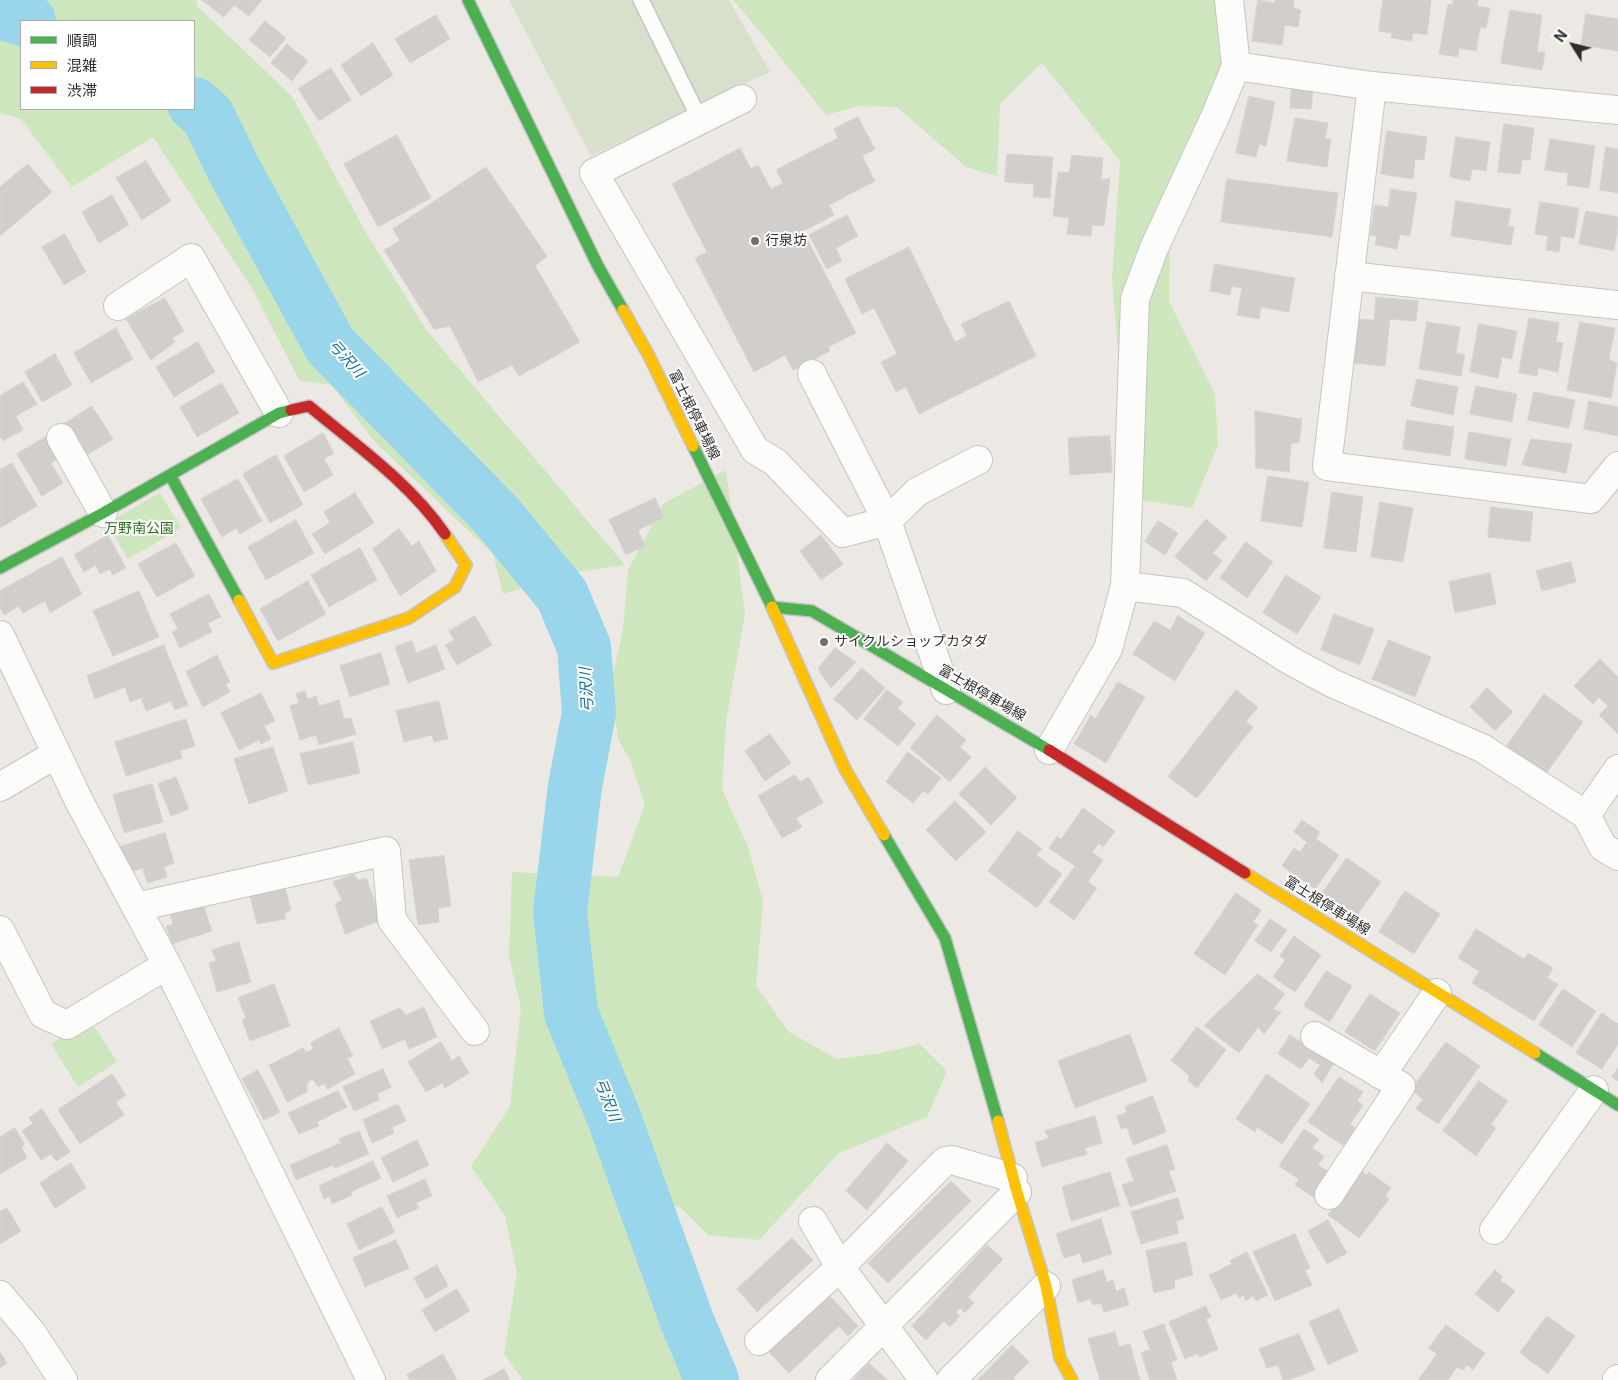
<!DOCTYPE html>
<meta charset="utf-8">
<style>
body{margin:0}
#map{position:relative;width:1618px;height:1380px;overflow:hidden;background:#ece8e4;font-family:Inter,"Noto Sans JP",sans-serif}
canvas{display:block}
.legend{position:absolute;left:20px;top:20px;width:175px;height:90px;box-sizing:border-box;background:#fff;border:1px solid #ababab;margin:0;padding:6px 9px;list-style:none;font-size:15px;color:#2e2e2e}
.legend li{display:flex;align-items:center;gap:10px;height:25px}
.legend b{width:25px;border:1px solid #ababab}
.north{position:absolute;left:1548px;top:20px;width:50px;height:50px;-webkit-text-stroke:4px #fff;paint-order:stroke;rotate:306deg;font-size:14px;font-weight:700;line-height:20px;text-align:center;color:#2e2e2e}
.north::after{content:'';display:block;margin:auto;width:18px;height:22px;background:#2e2e2e;clip-path:polygon(50% 0,100% 100%,50% 72%,0 100%)}
</style>
<div id="map">
<canvas width="1618" height="1380"></canvas>
<ul class="legend">
<li><b style="height:6px;background:#4caf50"></b>順調</li>
<li><b style="height:6px;background:#ffc107"></b>混雑</li>
<li><b style="height:6px;background:#c62828"></b>渋滞</li>
</ul>
<div class="north">N</div>
</div>
<script>
const context = document.querySelector('canvas').getContext('2d');
context.lineJoin = 'round';
function fillPath(path, color) { context.fillStyle = color; context.fill(path, 'evenodd'); }
function trace(path, color, width, dash) { context.strokeStyle = color; context.lineWidth = width; context.lineCap = dash ? 'butt' : 'round'; context.setLineDash(dash || []); context.stroke(path); }
function drawText(font, color, halo, rows, align = 'center') {
  context.font = font + ' Inter,"Noto Sans JP",sans-serif'; context.lineWidth = 4; context.setLineDash([]); context.textBaseline = 'middle'; context.strokeStyle = halo; context.fillStyle = color; for (const [text, x, y, turn = 0] of rows) {
    context.save(); context.translate(x, y); context.rotate((+turn || 0) * Math.PI / 180); context.textAlign = isNaN(turn) ? turn : align; if (halo) context.strokeText(text, 0, 0); context.fillText(text, 0, 0); context.restore();
  }
}
fillPath(new Path2D(`
 M0 0H196L198 7 292 96 365 231 427 331 625 565 570 573 503 594 493 554 375 442 331 385 299 380 253 290 153 137 72 187 21 119 0 113ZM21 21H194V109H21Z
 M733 0H1228L1230 8 1221 68 1171 204 1169 301 1215 394 1218 445 1192 508 1130 498 1112 280 1120 161 1042 63 1000 104 997 176 966 167 897 107 859 106 826 115 765 38Z
 M726 470 745 614 726 722 722 789 748 847 763 901 756 986 789 1032 837 1059 876 1054 920 1044 947 1071 927 1117 839 1153 759 1240 708 1235 681 1208 610 1185 677 1294 683 1380H523L504 1354 517 1273 505 1216 471 1166 510 1106 521 1008 509 957 512 872 618 877 645 805 630 760 618 739 611 684 623 629 628 570 663 504Z
 M160 493 181 528 128 559 107 523Z
 M90 1019 117 1062 78 1087 51 1044Z`), '#cee6be');
fillPath(new Path2D(`
 M509 0H729L770 72 591 156Z`), '#d8e0cc');
trace(new Path2D(`
 M0 12 29 21
 M194 104 208 116 233 168 330 345 498 517 562 595 584 647 589 713 575 786 560 912 571 1013 614 1118 687 1321 712 1380`), '#99d6ec', 54);
const building = new Path2D(`
 M202 0H262L249 16 234 5 224 17Z
 M1258 0 1275 3V0H1294L1293 8 1301 10 1298 27 1285 25 1282 45 1252 41Z
 M1383 0H1431L1427 35 1413 33 1412 41 1391 38 1392 33 1379 31Z
 M1453 0H1478L1477 6 1490 8 1486 28 1480 27 1476 51 1459 48 1458 57 1439 54 1448 4 1453 5Z
 M1510 10 1542 15 1537 52H1545L1542 70 1501 63Z
 M1586 14 1618 19V51L1581 45Z
 M436 15 450 39 410 63 395 39Z
 M265 21 286 38 270 57 249 40Z
 M373 43 393 75 361 96 341 65Z
 M287 44 308 61 292 81 271 63Z
 M331 68 351 100 319 121 298 89Z
 M1292 87 1313 89 1311 109 1290 108Z
 M1249 96 1275 102 1266 146 1259 144 1256 157 1236 153Z
 M858 117 875 149 862 156 875 181 829 205 834 215 803 231 856 333 828 347 830 351 793 370 785 355 754 372 695 258 707 252 672 184 740 148 751 169 758 165 771 189 783 183 776 170 838 138 834 129Z
 M1295 118 1328 123 1325 138 1331 139 1327 167 1287 161Z
 M1504 124 1534 128 1530 160H1522L1520 174 1498 172Z
 M1387 131 1427 137 1424 160 1415 159 1413 179 1381 174Z
 M397 135 431 198 378 227 344 164Z
 M1456 137 1490 142 1486 171 1472 169 1470 181 1450 177Z
 M1550 139 1595 146 1589 188 1567 185 1568 173 1545 170Z
 M1606 147 1618 149V193L1600 190Z
 M1007 154 1053 157 1050 198 1033 197 1034 184 1005 182Z
 M1072 155 1103 158 1101 180 1110 178 1104 226 1092 225 1091 236 1067 234 1069 218 1053 216 1058 172 1069 173Z
 M146 161 171 201 142 220 116 178Z
 M28 164 52 192 0 236V187Z
 M486 167 547 256 535 266 580 342 519 376 512 365 478 382 450 326 434 329 384 250 400 241 393 229Z
 M1227 179 1338 193 1332 237 1221 222Z
 M1391 189 1417 193 1410 236 1400 234 1397 249 1375 245 1377 236 1370 235 1375 205 1388 207Z
 M112 195 129 225 99 243 82 212Z
 M1456 201 1511 209 1508 226 1514 227 1511 245 1451 236Z
 M1540 202 1579 208 1574 238 1561 236 1559 252 1546 250 1548 236 1535 234Z
 M1586 211 1618 217V228L1614 251 1579 244Z
 M847 215 858 236 836 248 842 261 827 269 809 235Z
 M65 234 86 272 64 285 42 247Z
 M909 247 955 342 967 336 961 324 1009 301 1036 356 919 414 906 387 896 392 881 362 897 354 874 308 862 314 845 279Z
 M1215 264 1295 278 1289 312 1261 307 1259 319 1237 315 1242 288 1232 286 1230 295 1210 291Z
 M1376 297 1418 301 1416 321 1390 319 1385 366 1352 363 1356 319 1374 320Z
 M165 298 184 331 172 338 175 342 151 360 126 319Z
 M1529 318 1559 323 1556 342 1563 343 1558 372 1538 368 1537 376 1519 373Z
 M1427 322 1460 327 1456 353 1465 355 1461 376 1419 369Z
 M1580 322 1615 328 1609 359 1617 363 1611 398 1567 390Z
 M1479 324 1517 331 1512 359 1502 357 1498 378 1470 372Z
 M116 328 133 359 91 383 74 353Z
 M198 342 215 372 174 397 156 367Z
 M55 354 72 385 42 402 25 372Z
 M1417 379 1458 387 1453 415 1411 406Z
 M23 382 37 404 16 416 23 430 3 441 0 436V396Z
 M222 383 239 413 197 437 180 407Z
 M1476 386 1517 394 1512 422 1470 414Z
 M1534 392 1575 400 1569 428 1528 420Z
 M1589 401 1618 407V436L1584 429Z
 M92 406 113 439 81 459 61 426Z
 M1255 411 1302 419 1299 443H1291L1289 472 1256 468Z
 M1407 420 1454 427 1450 456 1403 449Z
 M1469 432 1511 439 1506 466 1465 459Z
 M323 433 334 453 324 459 333 475 304 492 284 456Z
 M47 436 60 457 51 463 63 483 42 496 17 454Z
 M1110 436 1112 472 1070 475 1068 438Z
 M1531 439 1572 444 1566 473 1522 465Z
 M276 455 303 505 270 523 243 474Z
 M12 463 37 506 0 528V470Z
 M1268 476 1309 482 1302 527 1261 521Z
 M238 479 262 521 240 534 236 528 222 537 201 499Z
 M1332 492 1363 497 1356 552 1324 548Z
 M355 493 374 523 325 554 312 534 330 523 324 512Z
 M655 498 664 518 638 530 645 546 626 555 609 520Z
 M1380 502 1413 508 1403 562 1371 557Z
 M1491 507 1533 512 1530 542 1488 537Z
 M1206 519 1227 537 1213 553 1222 561 1206 581 1175 557Z
 M296 520 314 553 266 580 248 547Z
 M1158 521 1178 533 1165 555 1145 542Z
 M399 529 412 546 419 541 436 571 400 596 373 549Z
 M108 535 126 568 113 575 110 569 100 574 96 565 84 572 74 555Z
 M821 535 843 564 821 580 800 551Z
 M1246 542 1273 562 1247 598 1220 578Z
 M176 543 195 576 157 597 138 564Z
 M360 548 377 580 329 607 311 575Z
 M62 557 82 594 50 613 45 601 23 613 19 606 4 615 0 608V591Z
 M1571 562 1576 582 1542 591 1536 571Z
 M1490 573 1496 604 1455 613 1449 582Z
 M1286 575 1321 597 1297 634 1263 613Z
 M308 581 326 614 278 641 260 609Z
 M139 591 159 637 113 656 93 611Z
 M209 594 221 617 208 623 212 632 180 648 172 632 178 629 170 614Z
 M1334 614 1374 629 1360 665 1321 650Z
 M475 616 492 645 457 665 445 645 454 640 449 631Z
 M1178 616 1205 633 1175 681 1133 654 1154 621 1170 630Z
 M1389 640 1431 657 1415 697 1372 679Z
 M412 641 416 653 436 645 445 669 408 683 395 647Z
 M164 645 188 705 175 710 171 701 146 711 141 698 130 702 125 687 95 699 87 676Z
 M835 648 856 662 831 688 818 669Z
 M381 653 390 684 350 697 340 666Z
 M217 655 230 682 226 684 230 692 203 707 186 672Z
 M1600 659 1618 677V734L1599 715 1608 706 1599 697 1593 704 1574 686Z
 M862 668 885 688 857 720 834 699Z
 M1118 682 1145 697 1106 763 1074 744 1091 715 1095 719Z
 M1487 688 1513 712 1495 731 1470 707Z
 M887 690 903 702 898 709 916 724 898 746 864 719Z
 M1236 690 1258 707 1246 722 1253 727 1197 798 1168 777Z
 M305 691 308 699 316 696 319 706 339 700 344 719 351 718 356 734 319 745 316 735 300 740 290 706 299 703 296 694Z
 M261 693 275 721 264 726 271 739 261 744 259 740 239 750 221 713Z
 M1544 694 1583 722 1545 775 1506 747Z
 M439 701 448 739 434 742 432 735 404 742 396 711Z
 M937 715 966 740 960 747 971 757 950 782 910 748Z
 M186 719 195 746 180 751 182 758 126 776 115 742Z
 M770 734 791 763 765 781 745 751Z
 M353 742 360 773 308 785 300 754Z
 M273 747 288 791 249 804 234 759Z
 M908 752 941 778 928 794 923 791 913 803 886 782Z
 M985 767 1017 798 991 825 959 794Z
 M795 775 800 782 809 777 823 803 796 818 802 827 782 838 758 796Z
 M176 777 189 809 171 816 158 784Z
 M152 784 163 822 124 833 113 795Z
 M955 801 986 832 956 861 926 830Z
 M1083 808 1115 831 1103 847 1099 843 1092 852 1103 860 1088 882 1097 888 1074 920 1049 902 1075 866 1049 848 1057 836 1061 839Z
 M1302 820 1320 832 1316 839 1339 855 1315 889 1282 866 1294 848 1300 852 1307 842 1294 832Z
 M1018 831 1042 849 1036 855 1062 874 1037 908 988 871Z
 M165 833 174 863 164 867 167 877 147 883 143 868 126 873 119 847Z
 M444 856 451 906 438 908 439 922 418 925 409 860Z
 M1347 858 1381 882 1355 918 1321 895Z
 M354 874 358 880 366 878 382 920 345 934 335 904 342 900 333 882Z
 M284 884 291 910 285 913V919L257 924 249 891Z
 M1405 891 1440 914 1414 954 1379 932Z
 M1236 893 1261 910 1253 922 1258 925 1225 975 1194 954Z
 M203 903 212 931 172 944 166 926 173 924 170 913Z
 M1270 919 1287 930 1271 952 1255 941Z
 M1476 929 1524 959 1528 953 1553 968 1547 978 1558 984 1534 1021 1472 983 1479 971 1458 958Z
 M1294 936 1321 955 1295 992 1273 977 1285 960 1280 956Z
 M239 942 251 982 217 992 209 963 216 961 212 950Z
 M1326 971 1352 986 1330 1022 1304 1006Z
 M1258 974 1285 994 1273 1009 1281 1012 1264 1034 1258 1027 1239 1053 1204 1026Z
 M274 984 290 1026 250 1041 242 1020 246 1018 238 998Z
 M1563 989 1596 1011 1572 1047 1539 1025Z
 M1370 994 1400 1013 1375 1051 1345 1032Z
 M424 1007 437 1037 409 1049 405 1039 382 1049 370 1021 400 1008 406 1015Z
 M1602 1013 1618 1024V1044L1602 1069 1576 1053Z
 M1197 1027 1226 1050 1197 1088 1188 1081 1189 1075 1171 1061Z
 M339 1028 353 1056 347 1058 355 1074 327 1089 324 1083 318 1087 313 1079 307 1083V1092L287 1102 269 1065 303 1048 306 1053 313 1049 311 1043Z
 M1130 1034 1147 1081 1075 1108 1058 1061Z
 M1290 1035 1334 1063 1322 1083 1314 1074 1320 1065 1309 1058 1301 1069 1278 1054Z
 M441 1042 452 1061 459 1056 469 1073 445 1088 442 1083 426 1092 408 1062Z
 M1446 1042 1480 1066 1438 1124 1416 1109 1423 1099 1411 1090Z
 M1618 1068V1081L1612 1077Z
 M383 1069 391 1087 377 1094 379 1100 354 1111 343 1087Z
 M258 1070 280 1112 264 1120 242 1079Z
 M112 1074 126 1095 116 1102 124 1115 80 1144 58 1110Z
 M1267 1074 1310 1104 1282 1144 1257 1127 1255 1132 1236 1119Z
 M1339 1077 1363 1092 1357 1101 1363 1105 1350 1124 1357 1129 1344 1146 1308 1122Z
 M1479 1081 1508 1101 1491 1124 1496 1128 1476 1156 1443 1131Z
 M338 1091 347 1107 317 1122 319 1126 299 1134 288 1113Z
 M1153 1096 1166 1132 1133 1145 1127 1127 1121 1129 1117 1116 1127 1112 1125 1107Z
 M398 1104 406 1121 392 1127 394 1133 372 1143 363 1120Z
 M42 1109 70 1152 56 1161 51 1154 41 1160 22 1131 33 1123 29 1118Z
 M1095 1116 1102 1143 1085 1148 1087 1154 1042 1167 1035 1142 1049 1138 1045 1131Z
 M15 1128 24 1143 22 1148 27 1158 0 1174V1137Z
 M1304 1129 1319 1139 1312 1148 1324 1156 1318 1165 1332 1174 1315 1198 1295 1185 1299 1179 1279 1166Z
 M359 1131 369 1154 335 1168 333 1165 296 1180 290 1165 341 1143 339 1139Z
 M417 1140 429 1165 393 1182 381 1158Z
 M887 1143 908 1161 867 1210 846 1191Z
 M1167 1145 1175 1169 1169 1171 1176 1191 1130 1207 1122 1185 1134 1181 1126 1159Z
 M373 1161 381 1178 351 1192 352 1195 332 1204 329 1196 324 1199 319 1186Z
 M71 1163 86 1188 55 1208 40 1183Z
 M1361 1171 1367 1175 1369 1172 1391 1188 1385 1196 1389 1199 1359 1238 1328 1215Z
 M1110 1172 1120 1206 1071 1221 1062 1187Z
 M425 1179 432 1196 416 1203 419 1208 397 1218 387 1196Z
 M951 1181 971 1201 888 1283 868 1263Z
 M1178 1198 1184 1219 1176 1221 1179 1233 1141 1244 1131 1212Z
 M382 1207 395 1232 359 1250 347 1224Z
 M7 1208 21 1231 0 1244V1212Z
 M1101 1219 1112 1254 1083 1263 1080 1253 1064 1258 1056 1234Z
 M1328 1220 1347 1253 1327 1264 1308 1231Z
 M1295 1234 1310 1268 1305 1270 1312 1285 1275 1301 1253 1252Z
 M792 1238 813 1260 757 1312 737 1289Z
 M396 1240 409 1268 365 1287 353 1258Z
 M1186 1242 1193 1275 1174 1280 1175 1288 1154 1293 1146 1251Z
 M987 1245 1003 1259 968 1297 974 1303 965 1313 960 1308 956 1313 960 1316 950 1327 944 1321 926 1340 912 1326Z
 M1247 1252 1268 1295 1256 1301 1253 1296 1245 1301 1244 1295 1239 1298 1236 1293 1221 1300 1209 1275 1232 1264 1230 1261Z
 M437 1265 448 1286 426 1299 414 1278Z
 M1103 1270 1107 1282 1113 1280 1116 1291 1124 1288 1129 1305 1104 1312 1101 1303 1092 1305 1091 1299 1078 1303 1072 1280Z
 M1495 1270 1503 1277 1500 1280 1515 1291 1498 1312 1475 1294Z
 M457 1289 470 1311 435 1332 422 1310Z
 M830 1296 858 1326 848 1336 839 1326 789 1373 769 1352Z
 M1206 1306 1211 1317 1206 1319 1218 1349 1200 1357 1198 1353 1185 1359 1169 1322Z
 M1339 1309 1358 1351 1328 1365 1309 1322Z
 M1547 1316 1575 1336 1548 1374 1520 1353Z
 M1164 1324 1177 1360 1171 1362 1177 1380H1150L1141 1353 1150 1349 1143 1332Z
 M1446 1325 1485 1353 1473 1370 1467 1365 1463 1370 1457 1367 1448 1380H1418L1437 1354 1429 1348Z
 M1115 1332 1119 1347 1130 1344 1140 1380H1100L1088 1339Z
 M1299 1334 1315 1370 1288 1380H1283L1278 1365 1267 1368 1259 1349Z
 M1012 1345 1029 1362 1013 1378 1015 1380H978Z
 M0 1352 7 1363 0 1368Z
 M443 1354 457 1380H410L407 1375Z
 M869 1363 887 1380H853Z
 M504 1369 510 1380H483Z`);
fillPath(building, '#d1cecb');
trace(building, '#d7d4d0', 1);
const lane = new Path2D(`
 M641 0 700 120`);
const street = new Path2D(`
 M1236 66 1372 86 1618 110
 M1372 86 1327 466 1591 499 1618 466
 M742 99 594 173 755 450 775 462 843 533 887 521 946 690
 M1349 276 1618 305
 M118 306 191 258 279 413
 M812 374 887 521 917 492 978 460
 M61 438 103 513
 M1125 586 1183 593 1291 661 1334 684 1482 748 1586 815
 M0 635 79 801 167 965 371 1380
 M1049 750 1108 649 1125 586 1135 299 1154 248 1215 117 1236 66 1229 0
 M1618 769 1586 815 1603 847 1618 856
 M0 787 56 754
 M136 907 386 851 392 920 475 1031
 M0 930 43 1014 67 1025 167 965
 M1315 1036 1401 1086 1329 1195
 M1381 1075 1437 993
 M813 1221 840 1267 924 1380
 M1494 1230 1594 1090
 M0 1295 32 1333 63 1380
 M759 1341 840 1267 945 1161 952 1160 1013 1178
 M830 1380 1017 1192
 M951 1380 1046 1286
 M1617 1380 1618 1379`);
const fast = new Path2D(`
 M468 0 598 266 623 310
 M693 446 772 607 812 611 1049 750
 M170 475 239 600
 M0 568 103 513 279 413 291 410
 M884 835 945 938 998 1121
 M1535 1053 1618 1105`);
const slow = new Path2D(`
 M623 310 648 354 693 446
 M239 600 273 663 409 618 455 587 466 565 445 534
 M772 607 845 769 884 835
 M1245 873 1535 1053
 M998 1121 1017 1192 1046 1286 1060 1358 1072 1380`);
const jam = new Path2D(`
 M291 410 309 406C356 445 410 483 445 534
 M1049 750 1245 873`);
trace(lane, '#c5c4c5', 18);
trace(street, '#c5c4c5', 30);
trace(fast, '#c5c4c5', 14);
trace(slow, '#c5c4c5', 14);
trace(jam, '#c5c4c5', 14);
trace(lane, '#fcfcfb', 15);
trace(street, '#fcfcfb', 28);
trace(fast, '#4caf50', 11);
trace(slow, '#ffc107', 11);
trace(jam, '#c62828', 11);
for (const [x, y, r, color] of [
 [755,241,5,"#706f6e"],
 [824,642,5,"#706f6e"]
]) { const dot = new Path2D(); dot.arc(x, y, r, 0, 2 * Math.PI); context.fillStyle = color; context.fill(dot); trace(dot, '#fff', 2); }
drawText('14px', '#2e2e2e', '#fff', [
 ["行泉坊",765,241],
 ["サイクルショップカタダ",834,642]
], 'left');
drawText('14px', '#2e2e2e', '#fff', [
 ["富士根停車場線",694,415,64],
 ["富士根停車場線",982,693,30],
 ["富士根停車場線",1327,906,32]
]);
drawText('14px', '#2c6e1b', '#fff', [
 ["万野南公園",139,529]
]);
drawText('italic 15px', '#0d6fa3', '#fff', [
 ["弓沢川",346,359,48],
 ["弓沢川",587,690,-93],
 ["弓沢川",607,1100,68]
]);
</script>
